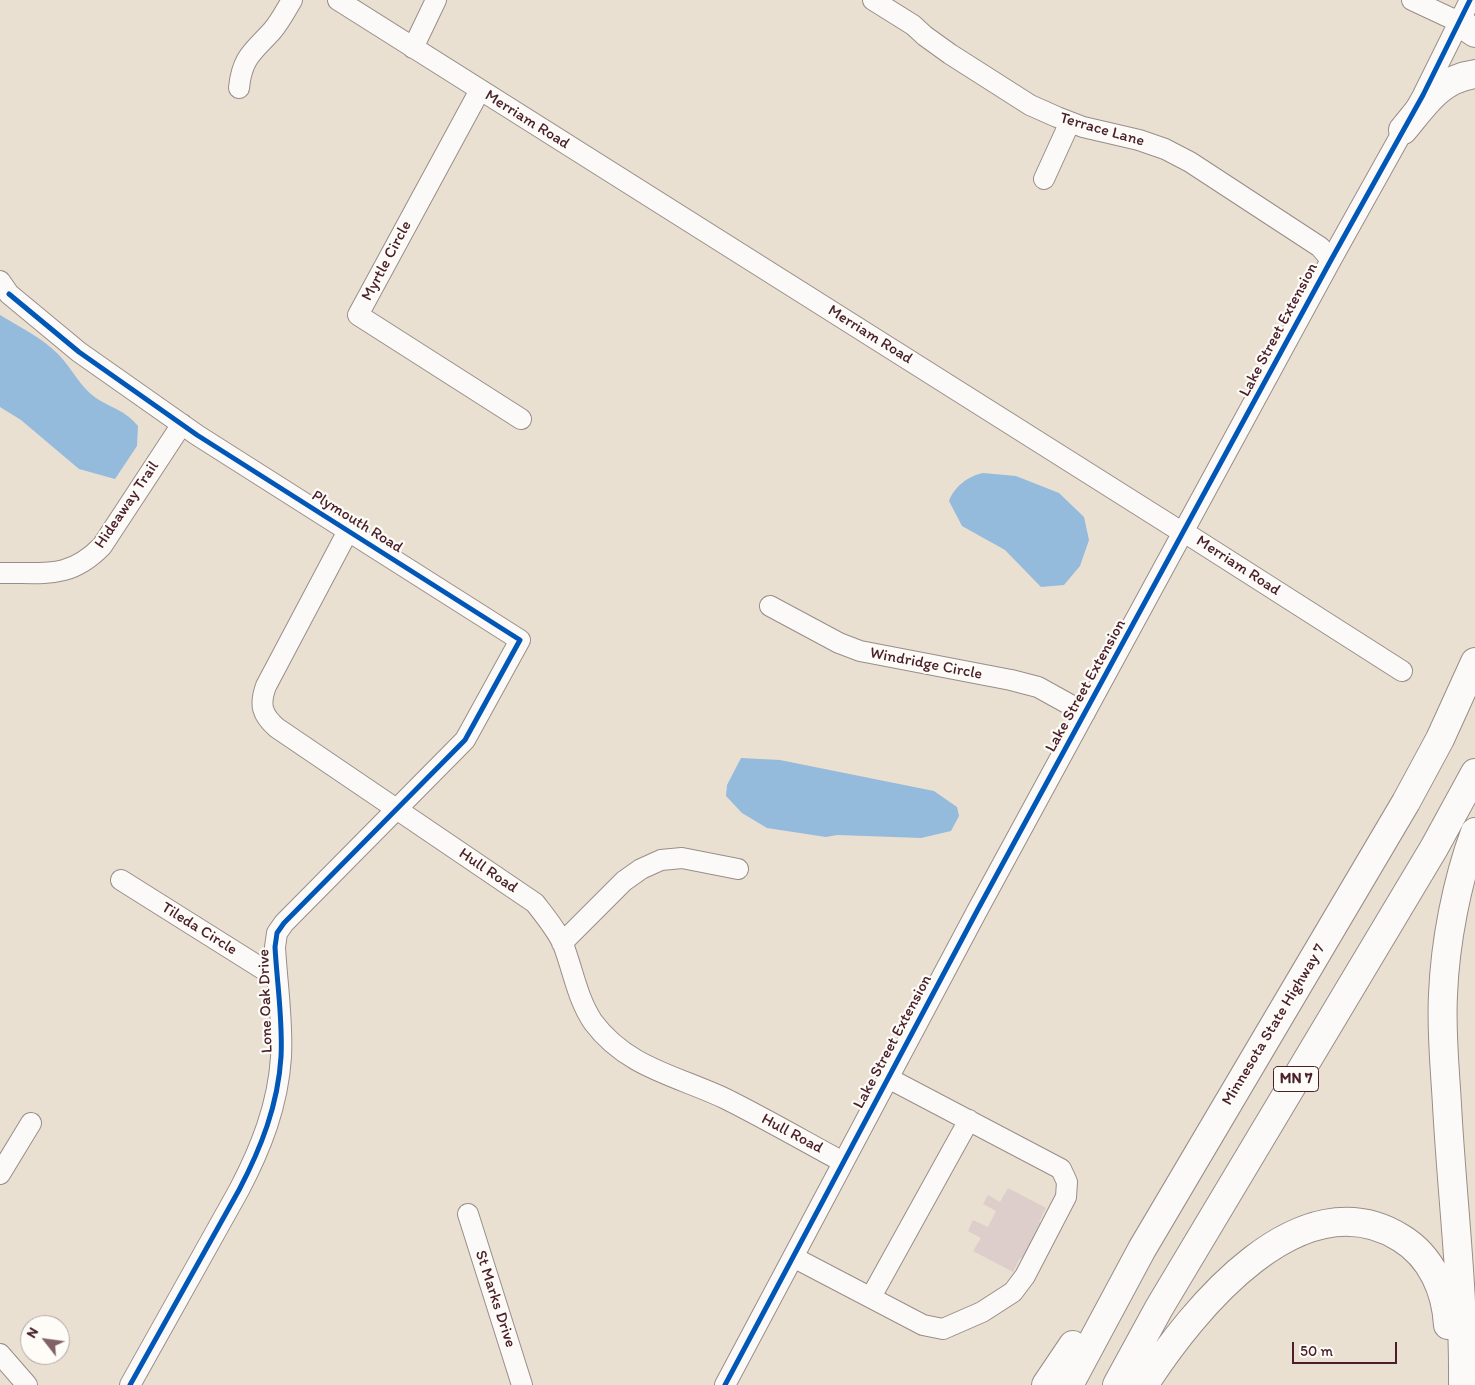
<!DOCTYPE html>
<style>
body{margin:0}
#map{position:relative;width:1475px;height:1385px;overflow:hidden;background:#eae0d2;font-family:Itim,sans-serif}
canvas{display:block}
.north{position:absolute;left:20px;top:1315px;width:50px;height:50px;box-sizing:border-box;background:#fdfcf7;border:1px solid #b5a4a5;border-radius:50%;rotate:300deg;font-size:14px;font-weight:700;line-height:20px;text-align:center;color:#4a1f2b}
.north::after{content:'';display:block;margin:auto;width:18px;height:22px;background:#826365;clip-path:polygon(50% 0,100% 100%,50% 72%,0 100%)}
.scale{position:absolute;left:1292px;top:1342px;width:105px;height:22px;box-sizing:border-box;border:2px solid #4a1f2b;border-top:0;padding-left:6px;font-size:15px;line-height:18px;white-space:nowrap;color:#4a1f2b;-webkit-text-stroke:4px #fdfcf7;paint-order:stroke}
</style>
<div id="map">
<canvas width="1475" height="1385"></canvas>
<div class="north">N</div>
<div class="scale">50 m</div>
</div>
<script>
const context = document.querySelector('canvas').getContext('2d');
context.lineJoin = 'round';
function fillPath(path, color) { context.fillStyle = color; context.fill(path, 'evenodd'); }
function trace(path, color, width, dash) { context.strokeStyle = color; context.lineWidth = width; context.lineCap = dash ? 'butt' : 'round'; context.setLineDash(dash || []); context.stroke(path); }
function drawText(font, color, halo, rows, align = 'center') {
  context.font = font + ' Itim,sans-serif'; context.lineWidth = 4.5; context.setLineDash([]); context.textBaseline = 'middle'; context.strokeStyle = halo; context.fillStyle = color; for (const [text, x, y, turn = 0] of rows) {
    context.save(); context.translate(x, y); context.rotate((+turn || 0) * Math.PI / 180); context.textAlign = isNaN(turn) ? turn : align; if (halo) context.strokeText(text, 0, 0); context.fillText(text, 0, 0); context.restore();
  }
}
fillPath(new Path2D(`
 M0 315C20 327 42 338 58 354 72 368 80 387 96 398 113 409 125 410 138 426L137 446 115 479 79 469 21 420 0 407Z
 M983 473 1016 476 1059 493 1084 517 1089 540 1080 566 1064 585 1041 587 1005 550 962 526 949 501C954 487 968 476 983 473Z
 M741 758 780 760 934 791 957 807 959 816 951 831 921 838 837 835 826 837 767 828 742 813 726 796 727 785Z`), '#94badc');
fillPath(new Path2D(`
 M1008 1188 1046 1208 1039 1222 1043 1223 1024 1259 1020 1258 1013 1272 973 1251 981 1238 968 1231 973 1220 988 1227 996 1211 983 1204 988 1195 1000 1202Z`), '#ddcdcb');
const minor = new Path2D(`
 M338 0 1180 531 1184 532 1402 671
 M873 0 913 25 925 36 950 54 1030 105 1057 117 1083 127 1139 140 1165 149 1190 162 1320 247 1331 260
 M1412 0 1459 22
 M413 48 436 0
 M239 88C242 57 253 52 272 31 280 22 286 10 292 0
 M480 90 358 315 521 419
 M1044 179 1070 122
 M0 281 9 294 79 352 197 435 520 640 465 740 284 923 277 933 275 947C277 983 283 1021 281 1057 278 1105 261 1148 239 1190L130 1385
 M348 531 266 686C259 705 262 715 277 728L535 903C545 916 556 929 563 944 573 970 577 998 593 1022 627 1068 678 1076 726 1099 766 1119 804 1141 843 1162
 M0 573C44 572 69 580 102 546L182 424
 M770 606 839 643 860 651 1011 680 1038 687 1085 713
 M121 880 277 978
 M562 943 624 881 641 869 661 860 682 858 738 869
 M0 1174 31 1123
 M468 1214 522 1385
 M793 1257 923 1325 943 1329 982 1312 1013 1292 1025 1276 1066 1197 1067 1182 1061 1169 888 1078
 M871 1297 969 1120
 M0 1354 27 1385
 M725 1385 977 911 1331 260 1423 95 1470 0`);
const highway = new Path2D(`
 M1459 22 1475 33
 M1403 130C1425 104 1439 79 1475 74
 M1046 1385 1073 1345
 M1069 1385 1142 1249 1406 802 1440 739 1475 662
 M1117 1385 1159 1308 1434 848 1475 773
 M1144 1385C1192 1310 1301 1175 1401 1238 1432 1257 1446 1291 1448 1325
 M1463 1385C1464 1292 1452 1198 1447 1105 1445 1069 1441 1032 1443 995 1445 942 1457 881 1475 832`);
trace(minor, '#998d88', 22);
trace(highway, '#998d88', 30);
trace(minor, '#fcfaf8', 20);
trace(highway, '#fcfaf8', 28);
trace(new Path2D(`
 M9 294 79 352 197 435 520 640 465 740 284 923 277 933 275 947C277 983 283 1021 281 1057 278 1105 261 1148 239 1190L130 1385
 M725 1385 977 911 1331 260 1423 95 1470 0`), '#0057b8', 5);
for (const [x, y, w] of [
 [1296,1079,45]
]) { const box = new Path2D(); box.roundRect(x - w / 2, y - 12.5, w, 25, 4); context.fillStyle = '#fdfcf7'; context.fill(box); trace(box, '#4a1f2b', 1); }
drawText('bold 15px', '#4a1f2b', null, [
 ["MN 7",1296,1079]
]);
drawText('16px', '#4a1f2b', '#fdfcf7', [
 ["Merriam Road",527,120,32],
 ["Terrace Lane",1102,130,16],
 ["Myrtle Circle",387,261,-62],
 ["Lake Street Extension",1279,330,-62],
 ["Merriam Road",870,335,32],
 ["Hideaway Trail",127,505,-56],
 ["Plymouth Road",357,522,32],
 ["Merriam Road",1238,566,33],
 ["Windridge Circle",926,664,11],
 ["Lake Street Extension",1086,686,-61],
 ["Hull Road",488,871,34],
 ["Tileda Circle",199,929,32],
 ["Lone Oak Drive",266,1001,-92],
 ["Minnesota State Highway 7",1274,1025,-59],
 ["Lake Street Extension",893,1042,-62],
 ["Hull Road",792,1134,28],
 ["St Marks Drive",495,1299,72]
]);
</script>
